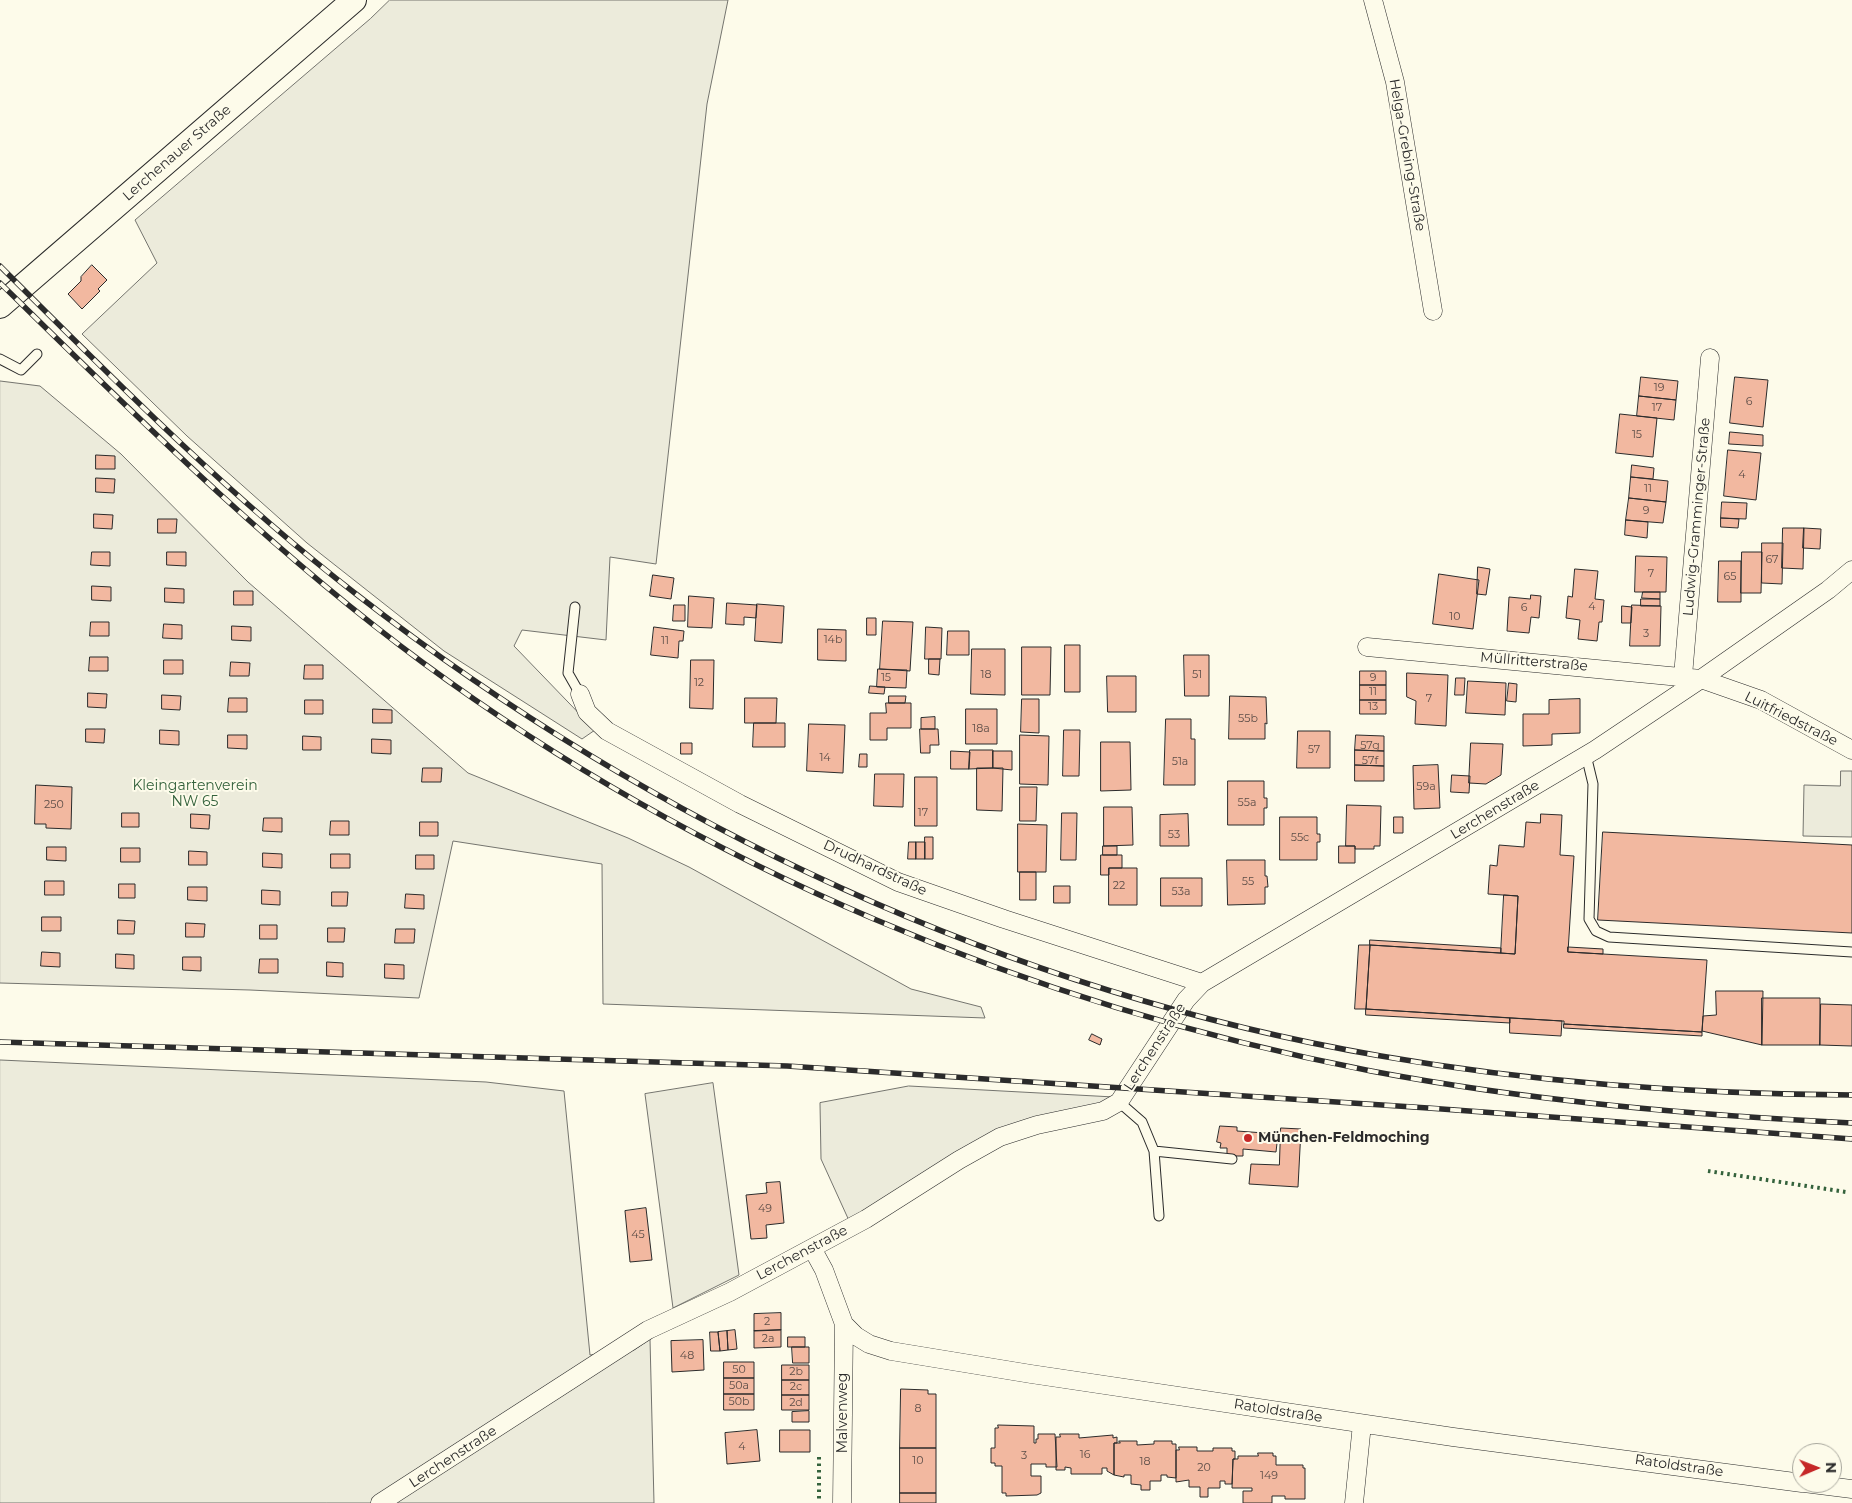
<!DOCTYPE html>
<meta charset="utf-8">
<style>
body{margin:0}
#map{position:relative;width:1852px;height:1503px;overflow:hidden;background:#fdfbea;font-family:Montserrat,sans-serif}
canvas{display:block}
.north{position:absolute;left:1792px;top:1443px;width:50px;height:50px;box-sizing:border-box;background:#fdfbea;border:1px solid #a9a89e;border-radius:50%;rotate:89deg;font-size:14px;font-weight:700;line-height:20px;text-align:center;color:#2b2b2b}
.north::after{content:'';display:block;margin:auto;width:18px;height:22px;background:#c62828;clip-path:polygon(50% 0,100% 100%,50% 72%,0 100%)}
</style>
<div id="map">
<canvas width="1852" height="1503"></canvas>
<div class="north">N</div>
</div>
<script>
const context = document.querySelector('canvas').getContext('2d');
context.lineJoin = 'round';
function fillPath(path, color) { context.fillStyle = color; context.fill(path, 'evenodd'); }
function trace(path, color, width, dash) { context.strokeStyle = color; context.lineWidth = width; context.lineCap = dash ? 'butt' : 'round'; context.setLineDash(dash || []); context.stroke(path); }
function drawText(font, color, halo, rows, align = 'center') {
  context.font = font + ' Montserrat,sans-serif'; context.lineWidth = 4; context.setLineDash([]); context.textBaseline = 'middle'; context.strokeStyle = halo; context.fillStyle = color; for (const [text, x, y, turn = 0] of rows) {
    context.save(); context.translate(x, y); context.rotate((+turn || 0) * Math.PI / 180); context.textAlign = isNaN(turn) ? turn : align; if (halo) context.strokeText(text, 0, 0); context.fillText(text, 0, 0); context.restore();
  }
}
const green = new Path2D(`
 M390 0H728L707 104 656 564 610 557 606 640 522 630 514 646 595 730 582 739 444 651 307 543 187 436 82 334 157 263 135 220 370 19Z
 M0 381 40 386 121 454 248 582 468 773 628 838 689 867 911 989 981 1007 985 1018 603 1004 602 864 453 841 419 998 250 990 0 983Z
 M1841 771H1852V837L1803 836 1804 785 1840 786Z
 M0 1060 486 1082 564 1091 590 1355 634 1350 650 1339 654 1503H0Z
 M713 1083 739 1275 673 1308 645 1094Z
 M909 1086 1114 1097 1111 1109 1009 1132 851 1225 821 1159 820 1103Z`);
fillPath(green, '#ecebdb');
trace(green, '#74746e', 1);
const building = new Path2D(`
 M92 265 107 280 98 289 100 291 82 309 68 294 81 281V277Z
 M1641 377 1678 381 1676 400 1639 396Z
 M1735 377 1768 380 1763 427 1730 423Z
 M1639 396 1676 400 1674 420 1637 416Z
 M1620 414 1657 418 1653 457 1616 453Z
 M1730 432 1763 435V446L1729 444Z
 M1728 450 1761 453 1756 500 1724 496Z
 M96 455 115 456V469H96Z
 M1632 465 1654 468 1653 479 1631 477Z
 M1631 477 1668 481 1666 502 1629 498Z
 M96 478 115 479 114 493 96 492Z
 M1629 498 1666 502 1663 523 1626 520Z
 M1722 502 1747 503 1746 519 1721 518Z
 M94 514 113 515 112 529 94 528Z
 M1721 518 1739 519 1738 528 1721 527Z
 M158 519H177L176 533H158Z
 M1626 520 1648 522 1647 538 1625 535Z
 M1783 528H1804L1803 569 1782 568Z
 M1804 528 1821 529 1820 549 1803 548Z
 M1762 543H1783L1782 584 1762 583Z
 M92 552H110V566L91 565Z
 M167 552H186V566L167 565Z
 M1742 552H1762L1761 593H1741Z
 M1636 556 1667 557 1666 592H1635Z
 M1719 561H1741V602H1718Z
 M1478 567 1490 569 1486 595 1477 594Z
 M1575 569 1598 571 1595 599 1604 600 1602 622H1599L1597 641 1578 639 1580 620 1566 618 1568 596 1572 597Z
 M1439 574 1479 580 1473 629 1433 624Z
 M653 575 674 578 671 599 650 596Z
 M92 586 111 587V601L92 600Z
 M165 588 184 589V603L165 602Z
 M234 591H253V605H234Z
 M1643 592H1660V599L1642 598Z
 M1531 595 1541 596 1539 618 1531 617 1529 633 1507 631 1509 597 1530 599Z
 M689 596 714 598 712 628 688 627Z
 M1641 599H1660V606H1641Z
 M727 603 757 605 756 618 744 617V625L726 624Z
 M757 604 784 606 782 643 755 641Z
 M674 605H685V621H673Z
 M1632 605 1661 606 1660 646H1630Z
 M1622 606 1632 607 1631 623H1622Z
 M867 618H876V635H867Z
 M883 621 913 622 910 671 880 669Z
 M91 622H109V636H90Z
 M164 624 182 625V639L163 638Z
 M232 626 251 627V641L232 640Z
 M654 627 684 631 683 641H679L678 658 651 655Z
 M926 627 942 628 941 659H925Z
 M818 629 846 630V661L818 660Z
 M948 631H969V655H947Z
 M1065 645H1080V692H1065Z
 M1022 647H1051L1050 695H1022Z
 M972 649H1005V695L971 694Z
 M1184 655H1209V696H1185Z
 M90 657H108V671H89Z
 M929 659H940L939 675 929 674Z
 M164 660H183V674H164Z
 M691 660H714L713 709 690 708Z
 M231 662 250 663 249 676H230Z
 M305 665H323V679H304Z
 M878 669 907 670 906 688 877 687Z
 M1360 671H1386V685H1360Z
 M1407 673 1448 675 1446 726 1415 724 1416 701 1407 697Z
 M1107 676H1136V712H1108Z
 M1456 678H1465L1464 695H1455Z
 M1468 681 1506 683 1505 715 1466 713Z
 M1509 683 1517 684 1516 702 1507 701Z
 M1360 685H1386V700H1360Z
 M870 686 885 687 884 694 869 693Z
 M88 693 107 694 106 708 88 707Z
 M162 695 181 696 180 710 162 709Z
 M889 696H906L905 703H889Z
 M1230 696 1266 697 1267 724 1265 723V739H1229Z
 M229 698H247V712H228Z
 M745 698H777L776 723H745Z
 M1022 699H1039V733L1021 732Z
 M1580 699V733L1552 734V745L1523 746V714H1549V700Z
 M305 700H323V714H305Z
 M1360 700H1386V714H1360Z
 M886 703H911V728H887V740H870V713H886Z
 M373 709 392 710V723H373Z
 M966 709H997V744H966Z
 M935 717V729H921V718Z
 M1166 719H1191V739H1195V785H1164Z
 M754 723H785V747H753Z
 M809 724 845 725 843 773 807 771Z
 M86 729H105L104 743 86 742Z
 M920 729H938L939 745H930V753H921Z
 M160 730 179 731V745L160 744Z
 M1064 730H1080L1079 776H1063Z
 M1298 731H1330V768H1297Z
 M228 735H247V749L228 748Z
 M1020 735 1049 736 1048 785 1020 784Z
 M1356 735 1384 736V751L1355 750Z
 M303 736 321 737V750H303Z
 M372 739 391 740V754L372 753Z
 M1101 742H1130L1131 790 1101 791Z
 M681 743H692V754H681Z
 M1471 743 1503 744 1501 775 1486 784 1469 783Z
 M970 750H993V768L969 769Z
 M1355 750 1384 751V766L1355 765Z
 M951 751 970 752 969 769H951Z
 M993 751H1012V770L993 768Z
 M860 754H867V767H859Z
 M1355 765 1384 766V781H1355Z
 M1438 765 1440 808 1414 809 1413 766Z
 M423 768H442L441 782H422Z
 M977 768H1003L1002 811 977 810Z
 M875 774H904L903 807 874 806Z
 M1452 775 1470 776 1469 793 1451 792Z
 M915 777H937V826H915Z
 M1228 781H1264V798H1267V808H1264V825H1228Z
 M36 785 72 787 71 829 46 828V824H35Z
 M1020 787H1037L1036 821H1020Z
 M1347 805 1381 806 1380 846H1374V849H1355V846H1346Z
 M1104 807H1132L1133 845 1104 846Z
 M122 813H139V827H122Z
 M1062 813H1077L1076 860H1061Z
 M191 814 210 815 209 829 191 828Z
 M1188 814 1189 846H1160V815Z
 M1541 814 1562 815 1560 855 1574 856 1568 952 1707 960 1702 1032 1564 1024V1021H1562L1366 1009 1370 945 1515 954 1518 896 1488 894 1490 865 1497 866 1499 845 1524 847 1526 822 1540 823Z
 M1280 817H1317V834H1320V842H1317V860H1280Z
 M1394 817H1403V833H1394Z
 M264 818H282V832L263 831Z
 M331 821H349V835H330Z
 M420 822H438V836H420Z
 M1018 824 1047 825 1046 872H1018Z
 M1603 832 1852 845V933L1598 920Z
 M925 837H933V859H925Z
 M909 842H916V859H908Z
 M916 842H925V859H916Z
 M1103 846H1117V855H1103Z
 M1339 846H1355V863H1339Z
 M47 847H66V861L47 860Z
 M121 848H140V862H121Z
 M189 851 207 852V865H189Z
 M263 853 282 854V868L263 867Z
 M331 854H350V868H331Z
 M416 855H434V869H416Z
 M1101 855H1122V868H1109V875H1101Z
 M1227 860H1265V876H1267L1268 887H1265V904L1228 905Z
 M1109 868H1137V905H1109Z
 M1020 872H1036V900H1020Z
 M1161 878H1202V906H1161Z
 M45 881H64V895H45Z
 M119 884H135V898H119Z
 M1054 886H1070V903H1054Z
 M188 887H207V901L188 900Z
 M262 890 280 891V905L262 904Z
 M332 892H348L347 906H332Z
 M406 894 424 895V909L405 908Z
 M1504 895 1518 896 1515 954 1501 953Z
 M42 917H61V931H42Z
 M118 920 135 921 134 934H118Z
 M186 923 205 924 204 937H186Z
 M260 925H277V939H260Z
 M328 928H345L344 942H328Z
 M396 929H415L414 943H395Z
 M1370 940 1501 948V953L1370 945Z
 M1359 945H1370L1366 1009H1355Z
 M1568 947 1603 949V954L1568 952Z
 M42 952 60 953V967L41 966Z
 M116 954 134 955V969L116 968Z
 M183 957H201V971L183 970Z
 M260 959H278V973H259Z
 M327 962 343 963V977L327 976Z
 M385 964 404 965V979L385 978Z
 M1716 991H1763L1762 1045 1702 1031 1703 1016 1716 1015Z
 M1762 998H1820V1045H1762Z
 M1821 1004 1852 1005V1046L1820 1045Z
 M1366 1009 1510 1018V1023L1366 1015Z
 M1510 1018 1562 1021 1561 1036 1510 1033Z
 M1564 1024 1702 1032V1036L1564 1028Z
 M1092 1034 1102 1039 1100 1045 1089 1040Z
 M1220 1126 1237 1127V1131L1278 1134 1276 1152 1243 1149V1156H1227V1148H1220L1221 1143 1217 1142Z
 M1281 1128 1301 1129 1298 1187 1249 1184 1251 1164 1279 1165Z
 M780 1182 784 1223 766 1225 767 1238 751 1239 746 1195 767 1193 766 1183Z
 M646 1208 652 1260 630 1262 625 1211Z
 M781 1313V1330L754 1331V1314Z
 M735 1330 737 1349 728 1350 727 1331Z
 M781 1330V1347L754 1348V1331Z
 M727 1331 728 1350 720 1351 718 1332Z
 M710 1332H718L720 1351H711Z
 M788 1337H805V1347H788Z
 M703 1340 704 1370 672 1372 671 1341Z
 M792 1347H809V1363H793Z
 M724 1362H754V1378H724Z
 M782 1365H809V1380H782Z
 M724 1378H754V1394H724Z
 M782 1380H809V1395H782Z
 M901 1389 928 1390V1394H936V1448H900Z
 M724 1394H754V1410H724Z
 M782 1395H809V1410H782Z
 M809 1411V1422H792V1412Z
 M998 1425 1034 1426V1443H1036V1439H1038V1434H1055L1057 1467H1046V1464H1031V1476H1041V1493L1037 1495 1006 1496V1493H1002V1466H995V1463H991V1448H995V1428H998Z
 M757 1430 760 1461 727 1464 725 1433Z
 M780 1430H810V1452H780Z
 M1060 1434H1079V1438L1113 1435V1438L1117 1437V1443H1114V1475L1107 1471V1468H1102V1474H1071V1468L1065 1467V1470H1056V1437H1060Z
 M1119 1441H1137V1445L1154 1444V1441H1172V1444H1176V1478L1167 1477V1475H1161V1481H1150V1490H1141V1485L1131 1484V1475H1124V1477L1114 1475V1443H1120Z
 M1179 1447H1197V1451H1213V1448H1232V1451H1235V1459H1233L1232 1484H1225V1481H1220V1488H1208V1497H1200V1487H1189V1480L1176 1482V1450H1179Z
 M900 1448H936V1493H900Z
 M1258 1453H1273V1456H1276V1465H1303V1468H1305V1499H1285V1496H1272V1503H1243V1491H1252V1488H1232L1233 1459H1238V1456H1258Z
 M900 1493H936V1503H900Z`);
fillPath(building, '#f2b8a0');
trace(building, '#2b2b2b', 1);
const service = new Path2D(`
 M0 359 21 370 37 354
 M575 607 568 673 580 694
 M1586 755 1593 784 1589 919 1596 931 1609 937 1852 952
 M1119 1102 1142 1122 1154 1151 1159 1216
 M1154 1151 1232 1159`);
const minor = new Path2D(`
 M1373 0 1395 82 1433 311
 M1367 647 1701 679 1761 700 1852 750
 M1683 676 1710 358
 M580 694 587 712 607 731 740 804 898 882 1004 919 1202 983
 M812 1248 824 1270 844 1324 856 1336 869 1344 891 1351 1031 1374 1453 1437 1802 1483
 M1804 1483 1852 1489
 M380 1503 648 1330 730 1292 866 1219 959 1160 1000 1137 1037 1125 1103 1111 1119 1102 1186 1000 1202 983 1595 750 1701 679 1828 590 1852 570
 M842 1503 844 1324
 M1354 1503 1362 1424`);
const secondary = new Path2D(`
 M0 306 354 0`);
trace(service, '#2b2b2b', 11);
trace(minor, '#2b2b2b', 19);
trace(secondary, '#2b2b2b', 26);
trace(service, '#fdfbea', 9);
trace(minor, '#fdfbea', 18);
trace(secondary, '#fdfbea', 24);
const rail = new Path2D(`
 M0 266C114 380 228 495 356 594 653 825 1009 992 1381 1056 1537 1083 1694 1094 1852 1095
 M0 283C136 416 269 549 422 662 702 868 1031 1005 1371 1071 1530 1101 1691 1115 1852 1123
 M0 1042 787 1066 1428 1108 1852 1139`);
trace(rail, '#2b2b2b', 5.5);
trace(rail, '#fdfbea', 4, [11]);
trace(new Path2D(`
 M1708 1171 1846 1192
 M819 1457V1502`), '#34623c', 4, [2.5, 4]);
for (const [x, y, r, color] of [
 [1248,1138,5,"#c62828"]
]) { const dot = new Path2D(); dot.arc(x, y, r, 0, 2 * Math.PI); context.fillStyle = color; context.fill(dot); trace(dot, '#fdfbea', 2); }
drawText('11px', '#5d4e48', null, [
 ["19",1659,388],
 ["6",1749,402],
 ["17",1657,408],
 ["15",1637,435],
 ["4",1742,475],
 ["11",1648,489],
 ["9",1646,511],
 ["67",1772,560],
 ["7",1651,574],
 ["65",1730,577],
 ["4",1592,607],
 ["6",1524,608],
 ["10",1455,617],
 ["3",1646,634],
 ["14b",833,640],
 ["11",665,641],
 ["18",986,675],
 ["51",1197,675],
 ["15",886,678],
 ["9",1373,678],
 ["12",699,683],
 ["11",1373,692],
 ["7",1429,699],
 ["13",1373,707],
 ["55b",1248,719],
 ["18a",981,729],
 ["57g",1370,746],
 ["57",1314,750],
 ["14",825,758],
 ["57f",1370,761],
 ["51a",1180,762],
 ["59a",1426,787],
 ["55a",1247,803],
 ["250",54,805],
 ["17",923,813],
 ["53",1174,835],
 ["55c",1300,838],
 ["55",1248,882],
 ["22",1119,886],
 ["53a",1181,892],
 ["49",765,1209],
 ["45",638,1235],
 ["2",767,1322],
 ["2a",768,1339],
 ["48",687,1356],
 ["50",739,1370],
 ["2b",796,1372],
 ["50a",739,1386],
 ["2c",796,1387],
 ["50b",739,1402],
 ["2d",796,1403],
 ["8",918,1409],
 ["4",742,1447],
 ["16",1085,1455],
 ["3",1024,1456],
 ["10",918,1461],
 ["18",1145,1462],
 ["20",1204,1468],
 ["149",1269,1476]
]);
drawText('14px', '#2b2b2b', '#fdfbea', [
 ["Lerchenauer Straße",177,153,-41],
 ["Helga-Grebing-Straße",1407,155,80],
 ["Ludwig-Gramminger-Straße",1697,517,-85],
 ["Müllritterstraße",1534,662,5],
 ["Luitfriedstraße",1791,719,27],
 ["Lerchenstraße",1495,810,-31],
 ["Drudhardstraße",875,868,25],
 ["Lerchenstraße",1155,1047,-57],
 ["Lerchenstraße",802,1253,-28],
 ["Ratoldstraße",1278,1411,9],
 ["Malvenweg",843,1413,-90],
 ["Lerchenstraße",453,1457,-33],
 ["Ratoldstraße",1679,1466,8]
]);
drawText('14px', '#34623c', '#fdfbea', [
 ["Kleingartenverein",195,786],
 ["NW 65",195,802]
]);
drawText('bold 14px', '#2b2b2b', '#fdfbea', [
 ["München-Feldmoching",1258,1138]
], 'left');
</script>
